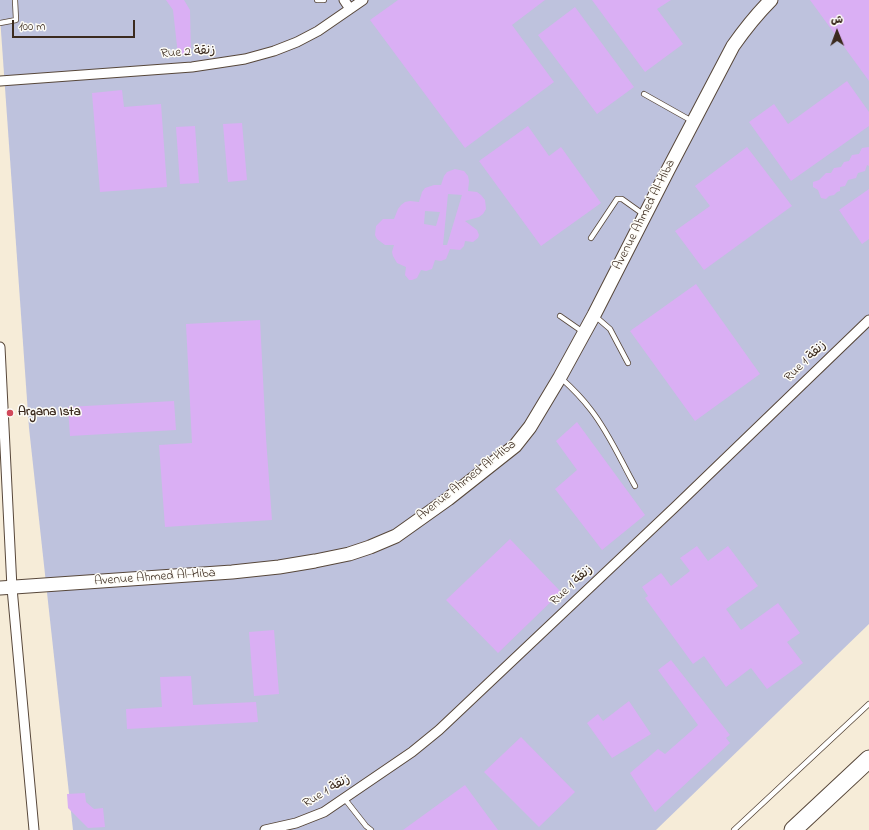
<!DOCTYPE html>
<meta charset="utf-8">
<style>
body{margin:0}
#map{position:relative;width:869px;height:830px;overflow:hidden;background:#f6ecd8;font-family:"Indie Flower","Playpen Sans Arabic",sans-serif}
canvas{display:block}
.north{position:absolute;left:817px;top:12px;width:40px;height:40px;-webkit-text-stroke:3px #fdfcf7;paint-order:stroke;rotate:359deg;font-size:11px;font-weight:700;line-height:16px;text-align:center;color:#3b2a1e}
.north::after{content:'';display:block;margin:auto;width:14px;height:18px;background:#3b2a1e;clip-path:polygon(50% 0,100% 100%,50% 72%,0 100%)}
.scale{position:absolute;left:12px;top:20px;width:123px;height:18px;box-sizing:border-box;border:2px solid #3b2a1e;border-top:0;padding-left:5px;font-size:12px;line-height:14px;white-space:nowrap;color:#3b2a1e;-webkit-text-stroke:3px #fdfcf7;paint-order:stroke}
</style>
<div id="map">
<canvas width="869" height="830"></canvas>
<div class="north">ش</div>
<div class="scale">100 m</div>
</div>
<script>
const context = document.querySelector('canvas').getContext('2d');
context.lineJoin = 'round';
function fillPath(path, color) { context.fillStyle = color; context.fill(path, 'evenodd'); }
function trace(path, color, width, dash) { context.strokeStyle = color; context.lineWidth = width; context.lineCap = dash ? 'butt' : 'round'; context.setLineDash(dash || []); context.stroke(path); }
function drawText(font, color, halo, rows, align = 'center') {
  context.font = font + ' "Indie Flower","Playpen Sans Arabic",sans-serif'; context.lineWidth = 3; context.setLineDash([]); context.textBaseline = 'middle'; context.strokeStyle = halo; context.fillStyle = color; for (const [text, x, y, turn = 0] of rows) {
    context.save(); context.translate(x, y); context.rotate((+turn || 0) * Math.PI / 180); context.textAlign = isNaN(turn) ? turn : align; if (halo) context.strokeText(text, 0, 0); context.fillText(text, 0, 0); context.restore();
  }
}
fillPath(new Path2D(`
 M0 0H869V624L656 830H73L29 428 0 17Z`), '#bec2dd');
fillPath(new Path2D(`
 M166 0H184L190 10 191 54 178 55 173 10Z
 M398 0H545L512 25 554 82 465 148 370 20Z
 M592 0H671L657 9 683 44 645 72Z
 M810 0H869V81Z
 M575 7 634 87 597 114 538 35Z
 M847 81 869 112V126L791 181 749 122 774 104 788 124Z
 M122 90 124 107 161 104 167 187 100 192 92 93Z
 M242 123 247 180 228 182 223 124Z
 M195 126 199 183 180 184 176 127Z
 M528 126 549 156 561 147 601 203 541 246 479 161Z
 M747 147 792 206 704 270 675 231 710 206 695 186Z
 M869 147V166L867 165 865 171 858 173 856 178 848 180 845 186 840 187V191L837 192 834 195 829 196 826 199 821 198 818 190 813 187V182L819 180 826 173H831L834 168 841 167 844 162 849 161 852 155 859 154 862 148Z
 M455 169 464 171 468 176 469 181 468 191 477 192 481 195 485 200 486 209 483 214 479 217 465 221 477 230 479 235 478 238 473 242 465 241 464 246 460 250 450 249 446 259 441 261 435 260 432 269 426 271 421 270 417 278 412 280H409L405 275 406 267 397 263 393 256 392 252 394 245H385L377 239 375 235 376 226 383 219H394L398 209 401 205 405 202 410 201 419 202 422 192 425 188 434 185H441L444 176 447 172ZM448 194 462 195 447 245H443ZM425 211 440 212 436 226 424 224Z
 M869 189V239L862 244 839 210Z
 M696 284 760 374 695 421 630 331Z
 M260 320 266 438 272 520 165 527 159 445 192 443 186 324Z
 M174 401 176 430 70 436 68 407Z
 M577 422 645 515 602 550 555 489 577 470 556 441Z
 M510 539 561 592 498 653 446 600Z
 M697 546 708 561 728 546 758 586 726 609 741 630 778 603 800 633 787 642 803 663 767 689 751 668 726 687 704 656 693 664 645 598 648 596 642 587 661 573 671 586 690 571 680 558Z
 M274 630 279 694 254 696 249 632Z
 M671 660 730 735 726 738 730 743 655 812 630 773 658 749 665 754 698 725 658 670Z
 M191 676 193 705 256 702 258 722 127 729 126 709 162 707 160 677Z
 M629 701 651 734 612 758 587 723 598 714 603 721Z
 M521 737 575 792 539 827 484 772Z
 M465 785 498 830H403Z
 M85 793 86 802 94 809 103 808 105 827 88 828 68 808 67 794Z`), '#daaff4');
const lane = new Path2D(`
 M317 0H324
 M0 23 16 20 15 0
 M644 94 692 121
 M591 238 617 199H622L643 214
 M560 316 583 332
 M595 316 610 329 628 363
 M561 378C572 388 582 398 591 410 609 433 621 461 635 486
 M344 798 366 826 371 830
 M734 830 869 704`);
const street = new Path2D(`
 M344 0 350 9
 M0 81 192 67 245 59 274 51 297 42 318 31 363 0
 M0 347 12 588 34 830
 M265 830 296 823 324 812 412 752 439 730 675 507 869 320`);
const secondary = new Path2D(`
 M0 588 232 572 279 567 315 561 349 554 370 547 396 536 448 499 515 446 530 427 560 377 594 315 668 170 733 46C745 29 757 14 771 0`);
const highway = new Path2D(`
 M793 830 869 759`);
trace(lane, '#57473a', 6);
trace(street, '#57473a', 11);
trace(secondary, '#57473a', 15);
trace(highway, '#57473a', 19);
trace(lane, '#fff', 4.5);
trace(street, '#fff', 9);
trace(secondary, '#fff', 13);
trace(highway, '#fff', 17);
for (const [x, y, r, color] of [
 [10,413,4,"#d1495b"]
]) { const dot = new Path2D(); dot.arc(x, y, r, 0, 2 * Math.PI); context.fillStyle = color; context.fill(dot); trace(dot, '#fdfcf7', 1.5); }
drawText('13px', '#3b2a1e', '#fdfcf7', [
 ["Rue 2 زنقة",188,53,-4],
 ["Avenue Ahmed Al-Hiba",645,215,-63],
 ["Rue 1 زنقة",806,362,-44],
 ["Avenue Ahmed Al-Hiba",467,481,-38],
 ["Avenue Ahmed Al-Hiba",155,578,-4],
 ["Rue 1 زنقة",572,586,-43],
 ["Rue 1 زنقة",327,792,-31]
]);
drawText('bold 13px', '#3b2a1e', '#fdfcf7', [
 ["Argana Ista",18,413]
], 'left');
</script>
